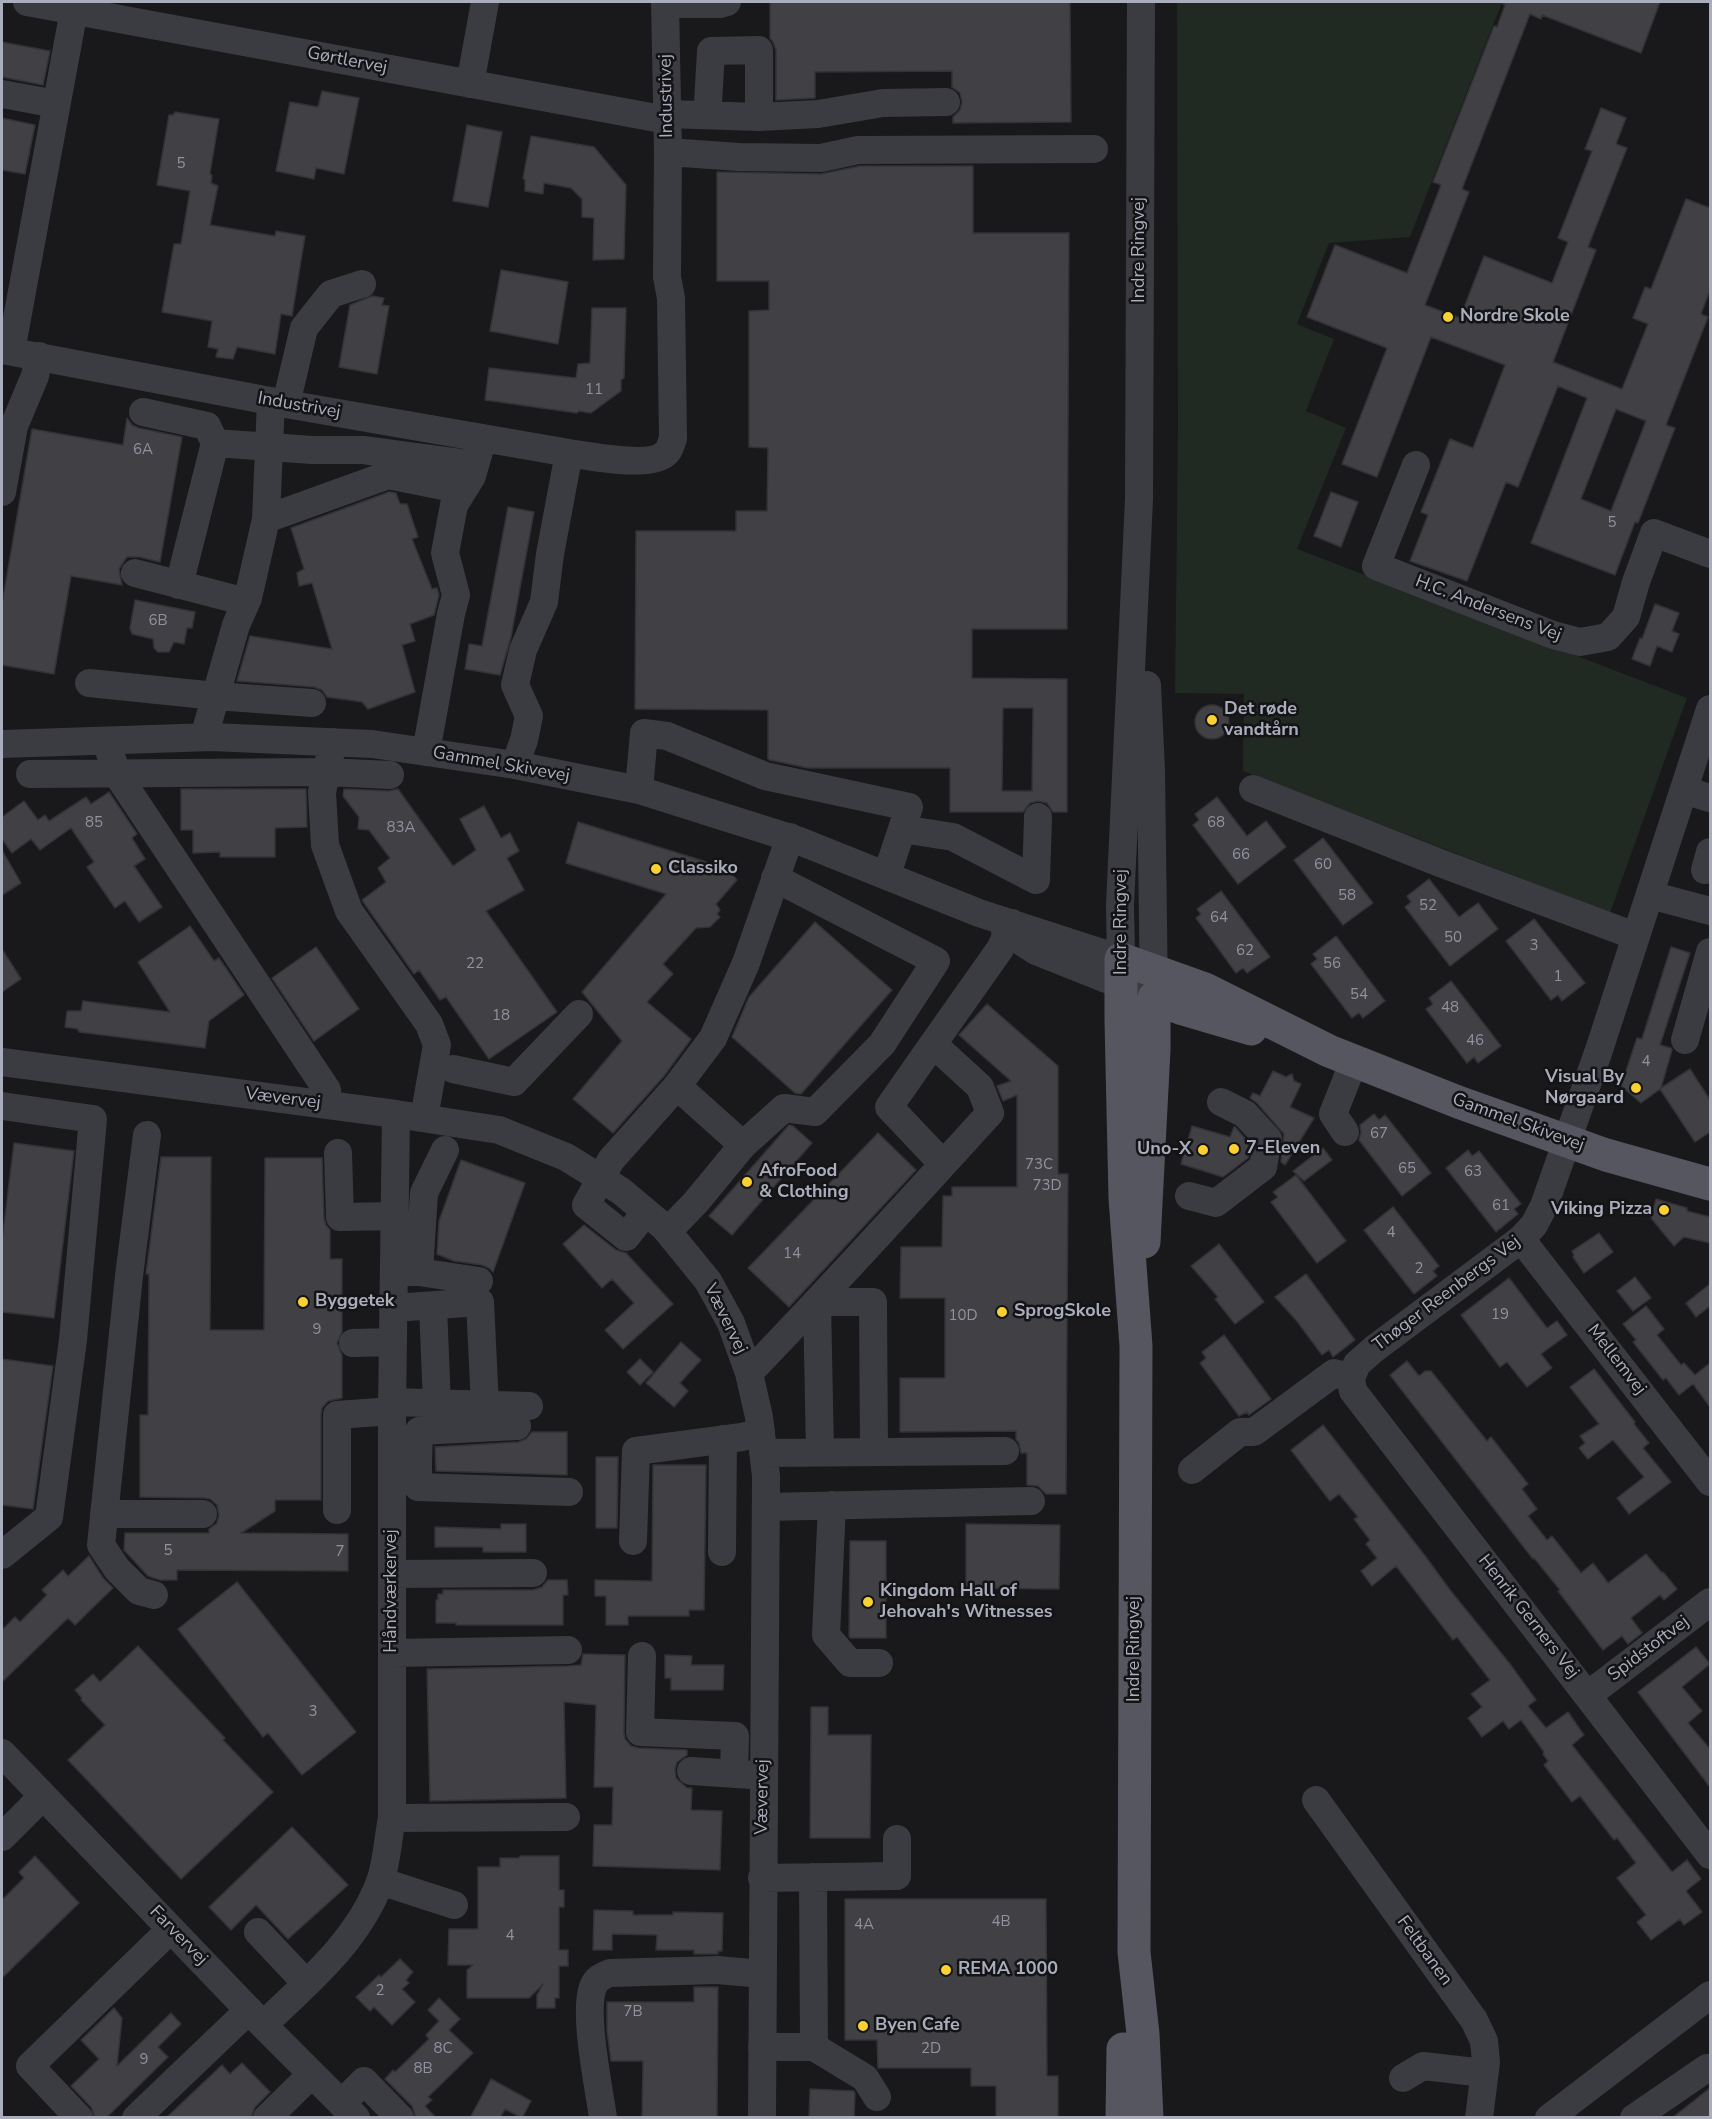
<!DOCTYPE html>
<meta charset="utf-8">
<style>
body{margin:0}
#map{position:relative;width:1712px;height:2119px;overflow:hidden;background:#19181b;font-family:"Nunito Sans",sans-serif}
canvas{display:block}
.frame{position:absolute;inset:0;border:3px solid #aaadbb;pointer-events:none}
</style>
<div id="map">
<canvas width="1712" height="2119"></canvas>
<div class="frame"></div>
</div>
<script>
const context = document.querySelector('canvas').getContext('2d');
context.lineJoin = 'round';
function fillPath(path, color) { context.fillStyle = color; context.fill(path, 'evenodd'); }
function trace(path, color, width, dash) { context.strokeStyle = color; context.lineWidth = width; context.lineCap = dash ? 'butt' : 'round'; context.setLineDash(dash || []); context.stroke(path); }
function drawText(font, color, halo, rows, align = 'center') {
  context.font = font + ' "Nunito Sans",sans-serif'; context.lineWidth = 5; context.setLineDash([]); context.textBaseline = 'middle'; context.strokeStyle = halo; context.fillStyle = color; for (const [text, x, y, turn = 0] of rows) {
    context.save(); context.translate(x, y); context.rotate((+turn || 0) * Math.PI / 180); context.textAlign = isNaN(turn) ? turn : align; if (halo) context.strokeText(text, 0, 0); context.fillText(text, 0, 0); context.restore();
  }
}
fillPath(new Path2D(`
 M1177 2H1502L1410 237 1329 243 1297 324 1334 339 1306 411 1346 428 1297 549 1687 698 1610 913 1243 771 1244 694 1175 693 1178 429Z`), '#202922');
const building = new Path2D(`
 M770 2H1070L1071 122 953 123V117L960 110 962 102 960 93 952 87V71L815 72V98L776 100V50L773 42 770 38Z
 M1500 2H1660L1641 53 1542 15 1541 19 1530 14 1462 189 1469 192 1425 305 1460 318 1484 256 1552 283 1568 242 1558 238 1592 151 1585 149 1601 108 1626 118 1616 144 1627 148 1588 247 1596 250 1553 362 1622 389 1648 324 1633 318 1645 287 1651 289 1686 199 1710 208V290L1701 314 1708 317 1666 425 1675 428 1638 523 1635 522 1615 575 1531 543 1587 398 1558 386 1518 487 1506 482 1467 581 1410 561 1428 515 1421 512 1450 439 1473 448 1505 365 1431 337 1377 477 1342 464 1387 348 1307 317 1335 245 1407 273 1441 185 1433 182 1494 26 1497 27 1505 5ZM1616 409 1646 421 1611 511 1581 499Z
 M2 42 50 51 43 85 2 77Z
 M322 91 359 98 344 174 316 168 314 179 276 171 290 102 318 107Z
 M175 112 219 119 210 173 212 176 211 183 218 186 210 225 275 236 276 231 305 236 292 316 281 314 275 354 237 347 233 359 216 357 218 349 208 347 212 321 162 312 174 244H181L190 191 157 185 169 115H173Z
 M2 118 35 125 25 174 2 170Z
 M467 125 502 132 488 207 453 201Z
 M531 136 594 147 626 185 624 259 593 260 594 218 582 217V199L571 188 544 183 543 194 525 191V180L523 178Z
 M860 166H973V233H1069L1067 629H972V678L1067 679V812H1053L1047 803 1038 801 1030 803 1023 812H950V768H808L770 760 768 759V710L635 709 636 531H736V511H767L768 448 749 447V311L769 310V281H717V172L821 174ZM1003 708H1033L1032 791H1002Z
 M501 270 568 282 558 344 490 331Z
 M372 296 384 298 382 305 389 306 377 374 339 367 350 305Z
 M592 308H626L624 378 621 380V391L591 413 579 411 577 413 485 400 489 368 576 378 578 364 590 363Z
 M127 418 132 425 139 428 182 437 160 562 139 557H127L119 569 122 585 71 576 54 674 2 665V604L32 429 123 445Z
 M389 492 396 493 400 504H407L418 537 412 539 432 589 437 588 439 595 434 615 410 624 415 641 402 645 415 692 368 709 362 702 327 697 322 690 314 687 237 681 250 636 332 649 312 583 299 586 297 573 304 569 291 528Z
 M1331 492 1358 502 1341 547 1314 536Z
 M508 507 534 512 511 637 500 675 465 669 469 644 482 646Z
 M135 600 195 612 192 628H187L184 644 174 642 169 652H158L154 648 153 639 132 634 130 628Z
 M1655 604 1679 613 1672 631 1679 634 1672 652 1657 646 1650 666 1632 659 1640 638 1642 639Z
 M1195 722a17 17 0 1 1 34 0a17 17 0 1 1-34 0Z
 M181 789H306L307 827 275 828V857H220V852L193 853V830H181Z
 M344 789 389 791 398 789 453 866 476 850 460 819 484 806 501 838 510 833 519 851 507 858 524 890 486 911 557 1012 489 1059 446 997 440 1000 419 970 414 974 364 903 362 900 386 882 378 868 390 858 369 830 358 829 359 817 343 796Z
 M109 792 137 834 132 838 145 859 134 866 162 907 139 922 125 901 115 908 87 867 94 862 71 828 40 850 31 839 12 853 2 839V817L24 801 38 820 45 815 49 821 86 797 91 804Z
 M1217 797 1247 836 1266 821 1286 847 1238 884 1193 825 1199 820 1195 814Z
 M578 822 726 868 737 880 716 904 720 910 717 914 720 917 710 927 696 928 663 964 673 974 647 1002 691 1039 664 1076 613 1133 573 1099 622 1041 582 992 666 894 566 863Z
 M1323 838 1373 903 1343 925 1294 860Z
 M2 850 21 883 2 895Z
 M1429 879 1459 917 1478 903 1498 929 1450 966 1405 907 1411 902 1407 896Z
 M1221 891 1270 957 1247 973 1243 968 1236 973 1196 918 1201 914 1197 909Z
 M1534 919 1585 983 1562 1001 1558 995 1551 1000 1506 941Z
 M815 922 892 990 801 1094 795 1093 732 1037 749 997Z
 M190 926 214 961 219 958 244 995 209 1021 205 1048 79 1032 78 1029 65 1027 67 1011H81L83 1001 170 1012 138 962Z
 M1336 936 1385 1001 1363 1018 1359 1013 1352 1018 1311 964 1317 959 1313 954Z
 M316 947 359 1009 314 1041 272 978Z
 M1671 947 1690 953 1660 1045 1671 1048 1672 1050 1661 1088 1690 1069 1710 1100V1132L1695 1142 1660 1089 1641 1103 1621 1086 1637 1038 1642 1039Z
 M2 949 21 979 2 992Z
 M1451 981 1501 1046 1478 1063 1474 1057 1467 1063 1426 1009 1433 1004 1429 998Z
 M987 1004 1058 1066V1174H1068L1066 1494H1046L1038 1486 1027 1485V1453H1021L1019 1443 1016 1439V1431L900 1432V1378H945V1298H900L901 1247H942L943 1196H952V1187H1017V1095L1003 1101 997 1086 1011 1081 959 1035Z
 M1273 1071 1286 1077 1292 1074 1294 1081 1301 1084 1290 1107 1314 1118 1285 1165 1281 1162 1284 1134 1257 1103 1250 1098 1253 1093 1260 1096Z
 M1374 1114 1379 1120 1385 1115 1431 1173 1402 1196 1359 1140 1361 1132 1360 1125Z
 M789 1125 793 1126 812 1143 732 1235 709 1216Z
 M1192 1126 1230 1137 1234 1127H1235L1250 1144 1248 1158 1223 1177 1181 1164Z
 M878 1133 916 1170 789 1307 748 1268Z
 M14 1143 74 1151 54 1318 2 1312V1241Z
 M1323 1148 1332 1160 1304 1181 1293 1171Z
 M1468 1150 1472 1156 1479 1151 1521 1204 1514 1209 1518 1214 1496 1232 1446 1168Z
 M161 1157H211L210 1330H264L265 1158H322L324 1218 326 1225 330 1230V1259H342V1332L337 1343 342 1355V1398L328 1401 322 1408 321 1414V1500H275V1511L241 1533 348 1534V1571L177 1570V1580H160L148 1576 124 1550 125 1533H209V1529L217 1523 219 1515 217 1505 210 1499 204 1498 140 1497V1415H148L149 1274H146Z
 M461 1160 525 1183 493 1272 489 1268 482 1265 454 1261 437 1254 439 1221Z
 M1296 1175 1346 1241 1317 1263 1271 1202 1278 1197 1273 1192Z
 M1656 1199 1687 1208V1211L1710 1217V1243L1684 1237 1674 1246 1651 1218Z
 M1393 1207 1439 1266 1433 1271 1437 1276 1414 1294 1364 1230Z
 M584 1225 616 1250 626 1253 673 1304 623 1349 605 1330 634 1303 612 1279 602 1288 563 1244Z
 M1599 1233 1613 1252 1584 1273 1573 1257 1574 1255 1572 1251Z
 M1219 1244 1264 1302 1235 1324 1215 1299 1218 1297 1191 1266Z
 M1306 1274 1355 1340 1333 1357 1329 1350 1322 1355 1296 1320 1275 1297Z
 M1635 1277 1651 1298 1633 1311 1617 1291Z
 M1509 1278 1547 1328 1557 1321 1567 1335 1541 1354 1552 1368 1527 1387 1507 1362 1500 1367 1461 1315Z
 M1710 1284V1306L1696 1317 1686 1303Z
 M1646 1306 1664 1329 1657 1335 1681 1365 1684 1363 1695 1375 1710 1363V1407L1693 1384 1679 1395 1666 1378 1663 1380 1633 1342 1636 1340 1623 1324Z
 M1224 1335 1271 1399 1249 1415 1247 1412 1239 1416 1200 1363 1206 1358 1202 1352Z
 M681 1342 701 1360 680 1383 688 1391 674 1407 646 1383Z
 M2 1359 53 1366 33 1509 2 1505Z
 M640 1359 653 1372 640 1385 627 1372Z
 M1407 1361 1419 1376 1425 1371H1431L1487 1441 1491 1437 1528 1484 1522 1489 1537 1509 1528 1516 1547 1540 1552 1536 1581 1573 1593 1563 1608 1583 1646 1554 1662 1573 1663 1572 1677 1589 1664 1600 1660 1595 1631 1618 1642 1633 1628 1644 1622 1636 1603 1650 1558 1591 1560 1590 1534 1558 1533 1559 1390 1375Z
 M1594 1369 1635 1422 1634 1424 1649 1443 1643 1448 1671 1482 1629 1514 1617 1498 1644 1477 1613 1440 1588 1459 1579 1448 1585 1443 1580 1436 1599 1424 1570 1387Z
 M1323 1425 1426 1557 1450 1590 1510 1664 1536 1700 1528 1706 1546 1728 1568 1712 1584 1735 1572 1745 1672 1872 1687 1860 1701 1879 1686 1891 1702 1912 1684 1925 1680 1919 1651 1940 1637 1922 1646 1915 1617 1878 1636 1863 1617 1838 1614 1840 1580 1796 1572 1802 1544 1765 1548 1761 1543 1754 1544 1752 1521 1720 1509 1729 1503 1721 1482 1737 1468 1718 1482 1707 1471 1694 1490 1680 1457 1637 1453 1640 1396 1566 1372 1586 1361 1571 1377 1558 1366 1544 1370 1540 1354 1519 1358 1517 1339 1494 1330 1501 1291 1450Z
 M532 1432H567V1475L436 1471 435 1447 518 1442 526 1439Z
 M596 1457H618L617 1528H596Z
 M653 1465H706L704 1610H689V1616H628V1625H606V1596H595V1580L652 1581Z
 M501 1524H526V1552H483V1547H435V1527L501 1529Z
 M966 1524 1060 1525 1059 1589 966 1588Z
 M850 1541H886V1638H850L849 1636Z
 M89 1556 103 1578 113 1588 75 1625 68 1618 2 1682V1630L15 1617 20 1622 47 1595 42 1590 63 1570 68 1576Z
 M548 1580H567L568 1595H563V1625H456V1623H436V1600H438V1594H443V1590H533L542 1587Z
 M237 1582 356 1732 302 1775 268 1733 263 1737 178 1629Z
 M138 1646 225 1738 223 1740 273 1792 181 1879 68 1760 105 1725 81 1700 82 1698 75 1690 93 1674 100 1682Z
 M1696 1647 1710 1664 1682 1687 1702 1711 1688 1723 1710 1749V1787L1638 1692Z
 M583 1654 625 1655 624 1732 625 1739 631 1746 639 1748 687 1750V1755L677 1762 675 1769 676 1778 687 1788H692L691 1810 722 1811 720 1870 593 1866 594 1825H612L613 1787H594L596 1705 564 1702 566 1798 430 1801 427 1669 568 1666 581 1665Z
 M665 1655 692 1656 691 1665H724L723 1690H671V1678H665Z
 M811 1707H828V1735H871L870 1838H810Z
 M292 1827 348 1885 288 1939 256 1905 231 1930 209 1907Z
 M35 1856 79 1903 2 1978V1900L24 1878 19 1872Z
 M520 1856H559V1890H564V1907H559V1950H568V1966H559V1998H555V2008H537V1995L543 1984 529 1998H467V1970L473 1965H448L449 1929H478V1867H500V1858H519Z
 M845 1899H1046L1047 2076H1058V2118H996V2086H971V2068H878L877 2040H845Z
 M594 1910 633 1911V1915H673V1912L723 1913 722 1951H718V1954H694V1950H656L657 1935 612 1934V1950H593Z
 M400 1959 413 1972 406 1980 409 1983 402 1989 415 2002 392 2025 374 2007 370 2011 356 1997 379 1975 381 1977Z
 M694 1987H718L717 2118H642L643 2061H611L607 2031V2002H694Z
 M439 1998 460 2019 449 2030 473 2053 428 2097 432 2100 425 2106 436 2118H416L412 2106 385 2079 393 2070 395 2072 429 2039 426 2035 439 2021 428 2010Z
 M114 2008 122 2018 117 2066 171 2013 181 2024 158 2047 168 2057 106 2118H95L91 2107 71 2086 99 2059 81 2040Z
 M242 2063 270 2092 255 2107 251 2118H166L222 2065 230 2074Z
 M491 2079 531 2101 522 2118 505 2109 500 2118H470Z
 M1710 2088V2118H1672Z
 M810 2089 854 2091 855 2094 854 2118H809Z`);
fillPath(building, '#404045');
trace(building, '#333237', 1.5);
trace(new Path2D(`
 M27 2 667 120
 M665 4H720L727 2
 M470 84 485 2
 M2 94 56 104
 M708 103 711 51 759 50V117
 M667 114 759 117 818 114 883 103 946 102
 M668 152 739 157 821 158 858 150 1094 149
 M2 350 286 404 569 453C589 456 653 469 667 452 670 449 671 443 673 439L671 298 667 277 668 152 665 2
 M11 351 74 10
 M286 404 304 328 331 294 362 284
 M143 412 207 426 215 443
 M1416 465 1376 566 1553 635 1580 642 1608 637 1626 617 1636 582 1654 533 1710 554
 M2 492 14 426 35 376 39 356
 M266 519 388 475 463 490
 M135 573 246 602
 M179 585 215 443 312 450H363L475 465
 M89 683 216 696 312 703
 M204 737 236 625 248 598 266 519 271 401
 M106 741 117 774 327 1090 329 1105
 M333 742 322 792 325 845 349 911 429 1024 437 1045 424 1118
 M2 744 212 737 372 744 515 765 639 790 797 840 979 913 1121 959 1120 905 1139 499 1141 2
 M426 752 451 614 456 595 445 553 454 505 472 476 480 448
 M515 765 524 740 529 716 515 685 523 650 544 602 550 554 569 453
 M30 774 326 772 390 775
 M1253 789 1440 863 1635 936
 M639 790 644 733 667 736 765 776 909 807 902 829 953 837 1036 880 1038 817
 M1684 790 1710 798
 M1705 870 1710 852
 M887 874 902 829
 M1650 895 1710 911
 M1005 931 1036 951 1154 998 1151 771 1147 685
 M1685 1040 1710 952
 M933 1044 1000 949 1012 923
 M2 1062 396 1114 499 1130 566 1157 621 1191 664 1227 708 1281 731 1323 749 1373 759 1417 766 1476 762 2118
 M453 1069 514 1082 579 1014
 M677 1086 713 1038 746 963 790 837
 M2 1106 93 1119 73 1340 49 1517 2 1555
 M1345 1132 1333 1114 1354 1061
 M147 1135 129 1276 101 1545 117 1569 139 1591 154 1595
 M743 1145 784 1108 815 1112 882 1044 936 961 775 878
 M338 1153 340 1217 394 1216
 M1189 1196 1216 1203 1263 1167 1268 1139 1245 1114 1221 1102
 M646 1212 626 1237 586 1205 611 1160 677 1086 743 1145 696 1202 668 1231
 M1521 1239 1710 1482
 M402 1272H419L479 1281
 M419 1272 424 1193 445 1150
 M433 1306 437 1404
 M393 1308 480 1302 485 1405
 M353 1343 393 1342
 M749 1373C831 1288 910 1201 990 1113L980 1087 933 1044 889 1107 943 1164
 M1351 1378 1357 1364 1374 1349 1521 1239 1534 1225 1544 1206 1599 1050 1710 709
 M1351 1378 1353 1391 1710 1855
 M393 1402 529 1406
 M820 1452 817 1302H873L874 1452
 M764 1453 1005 1451
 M392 1463H418V1487L569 1492
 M418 1463 419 1431 517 1426
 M1192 1470 1240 1432H1254L1334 1373 1351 1378
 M832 1505 826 1635 850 1663H879
 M766 1507 1031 1501
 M337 1510V1415L392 1411
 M104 1514H203
 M633 1541 636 1451 742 1437 761 1432
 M722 1552 723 1439
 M392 1574 533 1573
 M392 1653 568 1650
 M642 1656 640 1732 735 1736 734 1774
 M1588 1695 1710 1602
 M2 1753 263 2025 356 2118
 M691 1771 752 1775
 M1316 1800 1474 2020 1484 2041 1486 2062 1479 2118
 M392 1818 566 1817
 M2 1837 43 1796
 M762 1878 897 1876V1839
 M380 1881 454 1905
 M258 1932 306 1983
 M263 2025C307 1983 358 1941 380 1882 387 1862 388 1838 392 1818V1411L396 1114
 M762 2047H814L813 1877
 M814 2047 865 2078 877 2097
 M1403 2078 1423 2066 1484 2073
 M342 2103 364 2081 400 2118
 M79 2118 30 2066 171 1929
 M136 2118 249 2010
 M267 2118 312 2074
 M603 2118C599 2088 583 2013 593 1987 596 1979 602 1976 610 1973L718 1970 762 1974
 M1549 2118 1710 1995
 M1634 2118 1707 2068`), '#3b3b42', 28);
trace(new Path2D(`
 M1144 1242 1154 1050V998L1183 1009 1251 1029
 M1122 2118 1123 2049
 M1147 2118 1143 2034 1134 1952 1136 1346 1125 1198 1121 1021V959L1205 989 1329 1051 1458 1102 1606 1155 1710 1184`), '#55565f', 33);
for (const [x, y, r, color] of [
 [1448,317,6,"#f9d132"],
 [1212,720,6,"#f9d132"],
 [656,869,6,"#f9d132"],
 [1636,1088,6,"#f9d132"],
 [1234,1149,6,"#f9d132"],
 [1203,1150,6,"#f9d132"],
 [747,1182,6,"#f9d132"],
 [1664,1210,6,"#f9d132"],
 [303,1302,6,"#f9d132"],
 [1002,1312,6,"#f9d132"],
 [868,1602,6,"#f9d132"],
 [946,1970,6,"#f9d132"],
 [863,2026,6,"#f9d132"]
]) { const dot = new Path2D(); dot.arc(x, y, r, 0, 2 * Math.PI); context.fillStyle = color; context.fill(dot); trace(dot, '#141316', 2); }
drawText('15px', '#90929e', null, [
 ["5",181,164],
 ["11",594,390],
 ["6A",143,450],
 ["5",1612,523],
 ["6B",158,621],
 ["85",94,823],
 ["68",1216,823],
 ["83A",401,828],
 ["66",1241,855],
 ["60",1323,865],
 ["58",1347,896],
 ["52",1428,906],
 ["64",1219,918],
 ["50",1453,938],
 ["3",1534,946],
 ["62",1245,951],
 ["22",475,964],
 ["56",1332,964],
 ["1",1558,977],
 ["54",1359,995],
 ["48",1450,1008],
 ["18",501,1016],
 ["46",1475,1041],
 ["4",1646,1062],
 ["67",1379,1134],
 ["73C",1039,1165],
 ["65",1407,1169],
 ["63",1473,1172],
 ["73D",1047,1186],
 ["61",1501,1206],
 ["4",1391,1233],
 ["14",792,1254],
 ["2",1419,1269],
 ["19",1500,1315],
 ["10D",963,1316],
 ["9",317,1330],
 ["5",168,1551],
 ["7",340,1552],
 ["3",313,1712],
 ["4B",1001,1922],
 ["4A",864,1925],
 ["4",510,1936],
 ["2",380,1991],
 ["7B",633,2012],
 ["8C",443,2049],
 ["2D",931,2049],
 ["9",144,2060],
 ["8B",423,2069]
]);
drawText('18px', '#aaadbb', '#141316', [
 ["Gørtlervej",347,61,11],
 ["Industrivej",667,96,-91],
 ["Indre Ringvej",1140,250,-90],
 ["Industrivej",299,406,10],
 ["H.C. Andersens Vej",1488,609,21],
 ["Gammel Skivevej",501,765,10],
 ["Indre Ringvej",1122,922,-90],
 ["Vævervej",283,1099,7],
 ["Gammel Skivevej",1518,1123,20],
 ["Thøger Reenbergs Vej",1447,1294,-37],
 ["Vævervej",725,1319,64],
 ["Mellemvej",1616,1360,52],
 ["Håndværkervej",392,1591,-90],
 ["Henrik Gerners Vej",1528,1617,52],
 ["Indre Ringvej",1135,1649,-90],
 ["Spidstoftvej",1649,1649,-37],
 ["Vævervej",763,1797,-89],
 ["Farvervej",178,1936,46],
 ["Feltbanen",1424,1951,54]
]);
drawText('bold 18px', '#aaadbb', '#141316', [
 ["Nordre Skole",1460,317],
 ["Det røde",1224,710],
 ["vandtårn",1224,731],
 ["Classiko",668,869],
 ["Visual By",1624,1078,"right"],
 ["Nørgaard",1624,1099,"right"],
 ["7-Eleven",1246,1149],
 ["Uno-X",1191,1150,"right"],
 ["AfroFood",759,1172],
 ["& Clothing",759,1193],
 ["Viking Pizza",1652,1210,"right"],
 ["Byggetek",315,1302],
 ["SprogSkole",1014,1312],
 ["Kingdom Hall of",880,1592],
 ["Jehovah's Witnesses",880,1613],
 ["REMA 1000",958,1970],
 ["Byen Cafe",875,2026]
], 'left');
</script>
